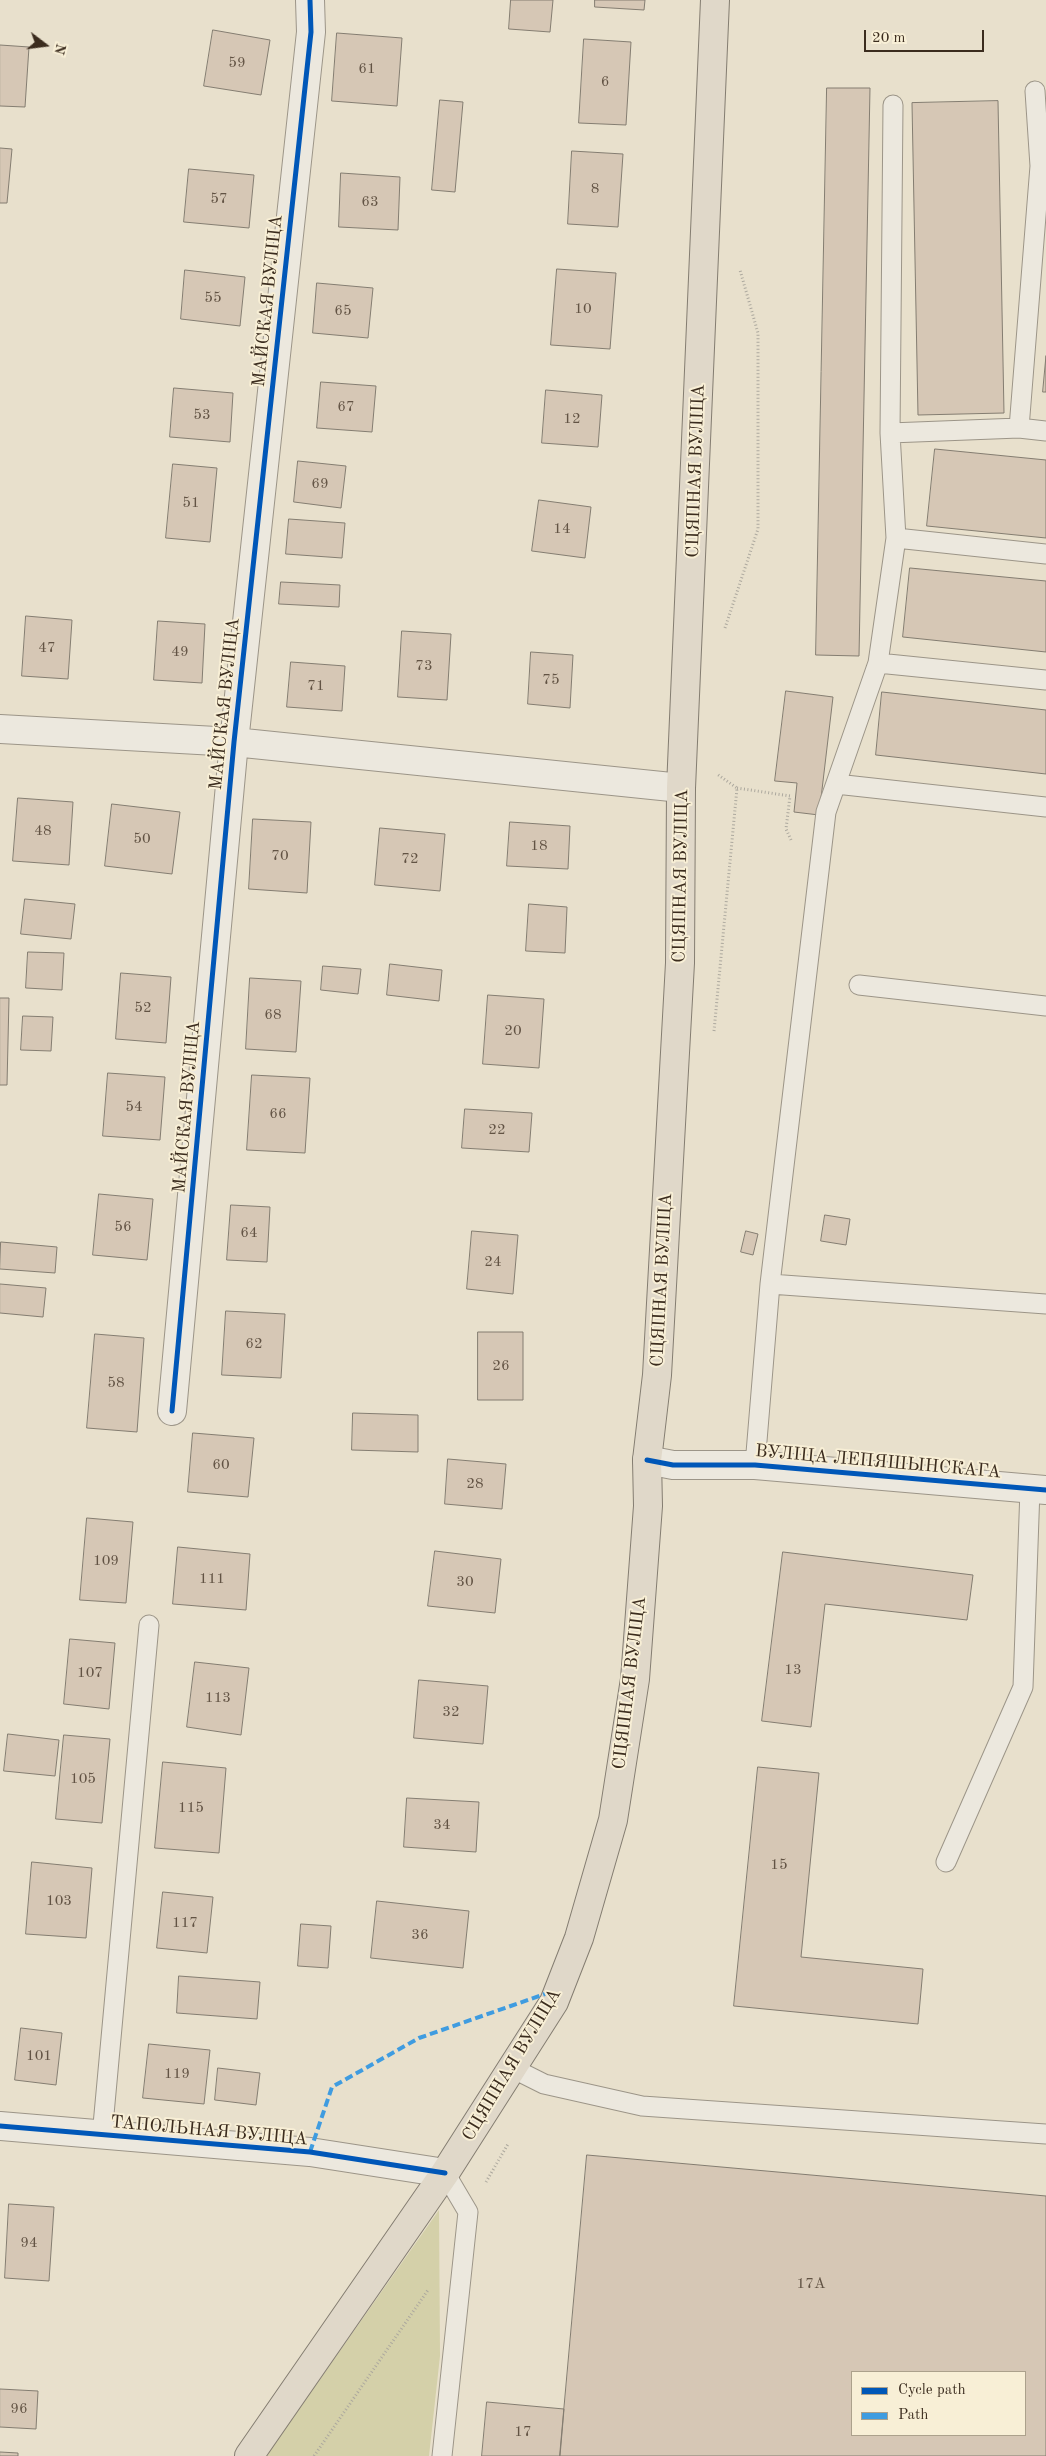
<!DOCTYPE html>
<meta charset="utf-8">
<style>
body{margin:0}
#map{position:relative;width:1046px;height:2456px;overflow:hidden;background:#e8e0cc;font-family:"Old Standard TT",serif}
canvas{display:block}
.legend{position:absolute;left:851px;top:2371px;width:175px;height:65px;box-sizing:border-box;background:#f8efd6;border:1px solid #aca18c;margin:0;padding:6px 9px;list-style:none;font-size:15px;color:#3b2c1e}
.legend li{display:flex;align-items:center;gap:10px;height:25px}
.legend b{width:25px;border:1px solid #aca18c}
.north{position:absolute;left:20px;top:20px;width:50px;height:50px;-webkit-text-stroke:4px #f8efd6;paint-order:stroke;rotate:105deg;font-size:14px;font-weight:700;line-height:20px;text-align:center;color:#3b2c1e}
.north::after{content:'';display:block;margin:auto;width:18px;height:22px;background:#3b2c1e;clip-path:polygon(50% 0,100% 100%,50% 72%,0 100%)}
.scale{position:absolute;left:864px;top:30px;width:120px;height:22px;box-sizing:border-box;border:2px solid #3b2c1e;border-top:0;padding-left:6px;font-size:15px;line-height:18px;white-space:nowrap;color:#3b2c1e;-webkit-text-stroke:4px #f8efd6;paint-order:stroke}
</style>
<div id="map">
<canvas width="1046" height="2456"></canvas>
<ul class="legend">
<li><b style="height:6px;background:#0057b8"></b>Cycle path</li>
<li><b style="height:6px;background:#3f9ce0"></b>Path</li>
</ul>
<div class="north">N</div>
<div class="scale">20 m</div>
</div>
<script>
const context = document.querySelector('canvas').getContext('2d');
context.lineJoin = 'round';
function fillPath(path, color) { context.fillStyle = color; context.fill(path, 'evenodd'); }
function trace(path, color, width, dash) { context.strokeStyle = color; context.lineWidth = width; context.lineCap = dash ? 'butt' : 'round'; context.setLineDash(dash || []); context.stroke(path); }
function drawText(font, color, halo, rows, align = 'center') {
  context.font = font + ' "Old Standard TT",serif'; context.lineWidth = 4; context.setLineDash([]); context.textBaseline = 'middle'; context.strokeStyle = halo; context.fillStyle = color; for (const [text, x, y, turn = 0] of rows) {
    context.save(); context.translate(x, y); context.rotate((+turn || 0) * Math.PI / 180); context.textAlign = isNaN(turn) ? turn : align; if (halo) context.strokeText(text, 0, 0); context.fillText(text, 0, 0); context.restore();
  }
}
fillPath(new Path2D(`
 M439 2210 440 2356 429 2456H266Z`), '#d4d0a9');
const building = new Path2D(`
 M511 0H553L550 32 509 29Z
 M595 0H645L644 10 595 7Z
 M213 30 270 40 261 95 204 86Z
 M337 33 402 38 397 106 332 101Z
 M584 39 631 42 626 125 579 123Z
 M0 45 29 47 25 107 0 106Z
 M827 88H870L859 656 816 655Z
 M440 100 463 102 455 192 432 190Z
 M998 101 1004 413 918 415 912 103Z
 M0 148 12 149 7 203H0Z
 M572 151 623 154 618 227 568 224Z
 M189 169 254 175 249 228 184 222Z
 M341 173 400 177 398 230 339 227Z
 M557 269 616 273 610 349 551 345Z
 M185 270 245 277 240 326 181 319Z
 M317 283 373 288 368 338 313 333Z
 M1046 356V392H1043Z
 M321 382 376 386 372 432 317 428Z
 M174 388 233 393 230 442 170 437Z
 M546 390 602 395 598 447 542 443Z
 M935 449 1046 460V538L927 526Z
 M298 461 346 466 341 508 294 502Z
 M173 464 217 468 210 542 166 538Z
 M539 500 591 507 585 558 532 551Z
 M289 519 345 523 342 558 286 554Z
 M910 568 1046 581V652L903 637Z
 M281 582 340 585 339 607 279 604Z
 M26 616 72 620 68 679 22 676Z
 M158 621 205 624 202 683 154 680Z
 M402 631 451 634 447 700 398 697Z
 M531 652 573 655 570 708 528 704Z
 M291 662 345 666 342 711 287 707Z
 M786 691 833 697 819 815 794 812 797 783 775 781Z
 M882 692 1046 710V774L876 755Z
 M18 798 73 802 69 865 13 861Z
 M112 804 180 812 172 874 105 866Z
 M253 819 311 822 307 893 249 889Z
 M510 822 570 826 568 869 507 866Z
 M380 828 445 834 440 891 375 885Z
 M25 899 75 904 71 939 21 934Z
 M529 904 567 907 565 953 526 951Z
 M28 952 64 953 62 990 26 988Z
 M390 964 442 970 439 1001 387 995Z
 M323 966 361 969 358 994 321 990Z
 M121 973 171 977 166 1043 116 1039Z
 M250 978 301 981 296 1052 246 1049Z
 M488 995 544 999 539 1068 483 1064Z
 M0 998H9L7 1085H0Z
 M23 1016 53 1017 51 1051 21 1050Z
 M108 1073 165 1077 160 1140 103 1136Z
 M252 1075 310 1078 305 1153 247 1150Z
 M465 1109 532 1113 529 1152 462 1148Z
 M99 1194 153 1199 147 1260 93 1255Z
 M231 1205 270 1207 267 1262 227 1260Z
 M825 1215 850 1219 846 1245 821 1241Z
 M472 1231 518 1235 513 1294 467 1289Z
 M746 1231 758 1234 753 1255 741 1252Z
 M1 1242 57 1247 55 1273 0 1269Z
 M0 1284 46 1288 43 1317 0 1313Z
 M226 1311 285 1314 281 1378 222 1375Z
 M478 1332H523V1400H478Z
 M95 1334 144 1338 137 1432 87 1428Z
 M353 1413 418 1415V1452L352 1450Z
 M193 1433 254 1438 248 1497 188 1492Z
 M448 1459 506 1464 502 1509 445 1504Z
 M87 1518 133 1522 126 1603 80 1600Z
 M178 1547 250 1554 246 1610 173 1604Z
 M435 1551 501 1559 495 1613 428 1606Z
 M783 1552 973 1575 967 1620 825 1604 811 1727 762 1721Z
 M70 1639 115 1643 109 1709 64 1704Z
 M195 1662 249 1668 241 1735 187 1727Z
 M419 1680 488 1686 483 1744 414 1738Z
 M8 1734 59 1740 55 1776 4 1771Z
 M64 1735 110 1739 102 1823 56 1819Z
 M163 1762 226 1768 219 1853 155 1848Z
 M758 1767 819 1773 801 1957 923 1969 918 2024 734 2006Z
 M407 1798 479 1802 476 1852 404 1847Z
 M32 1862 92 1868 86 1938 26 1934Z
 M163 1892 213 1897 207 1953 157 1948Z
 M377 1901 469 1911 463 1968 371 1958Z
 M301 1924 331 1926 328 1968 298 1966Z
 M179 1976 260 1982 257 2019 177 2013Z
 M21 2028 62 2033 56 2085 15 2080Z
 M149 2044 210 2050 204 2104 143 2098Z
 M218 2068 260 2073 256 2105 215 2100Z
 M587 2155 1046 2196V2456H560ZM852 2372H1025V2435H852Z
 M9 2204 54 2207 49 2281 5 2278Z
 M0 2389 38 2391 36 2429 0 2427Z
 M487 2402 564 2409 560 2456H482Z
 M0 2452 18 2453V2456H0Z`);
fillPath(building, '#d6c7b5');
trace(building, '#847d71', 1);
const lane = new Path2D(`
 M1019 428 1040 166 1035 91
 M890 433 1019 428 1046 431
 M896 538 1046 554
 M878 663 1046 680
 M836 784 1046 807
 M859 985 1046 1006
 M770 1284 826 812 878 663 896 538 890 433 893 105
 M755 1465 770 1284 1046 1304
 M946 1862 1023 1687 1030 1489
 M512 2068 544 2084 642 2106 1046 2134
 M102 2136 149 1625
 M442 2456 468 2212 445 2173`);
const street = new Path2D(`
 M0 729 234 742 681 788
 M172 1411 234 742 311 32 310 0
 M647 1460 673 1465H755L1046 1490
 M0 2126 310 2152 445 2173`);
const primary = new Path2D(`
 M249 2456 445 2173 554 2002 579 1938 613 1820 635 1679 648 1506 647 1460 657 1375 680 963 681 788 715 0`);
trace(lane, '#9c9588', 21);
trace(street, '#9c9588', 30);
trace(primary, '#847d71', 30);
trace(new Path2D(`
 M725 628 758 529V333L740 270
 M737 788 790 796 786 829 791 840
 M714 1031 737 788 717 774
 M486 2182 508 2144
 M314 2456 428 2290`), '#aca89e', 3, [1, 2.5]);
trace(lane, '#ece8de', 19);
trace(street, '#ece8de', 28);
trace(primary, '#e0d8c9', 28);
trace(new Path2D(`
 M310 2152 332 2087 419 2038 545 1994`), '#3f9ce0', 4, [8, 4]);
trace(new Path2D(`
 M172 1411 234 742 311 32 310 0
 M647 1460 673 1465H755L1046 1490
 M0 2126 310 2152 445 2173`), '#0057b8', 5);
drawText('15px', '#625344', null, [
 ["59",237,63],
 ["61",367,69],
 ["6",605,82],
 ["8",595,189],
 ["57",219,199],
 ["63",370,202],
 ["55",213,298],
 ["10",583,309],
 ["65",343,311],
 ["67",346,407],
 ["53",202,415],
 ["12",572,419],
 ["69",320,484],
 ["51",191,503],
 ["14",562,529],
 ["47",47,648],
 ["49",180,652],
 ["73",424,666],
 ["75",551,680],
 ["71",316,686],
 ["48",43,831],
 ["50",142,839],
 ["18",539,846],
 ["70",280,856],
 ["72",410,859],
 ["52",143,1008],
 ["68",273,1015],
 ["20",513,1031],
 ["54",134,1107],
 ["66",278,1114],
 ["22",497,1130],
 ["56",123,1227],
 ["64",249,1233],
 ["24",493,1262],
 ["62",254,1344],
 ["26",501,1366],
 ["58",116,1383],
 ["60",221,1465],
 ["28",475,1484],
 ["109",106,1561],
 ["111",212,1579],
 ["30",465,1582],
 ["13",793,1670],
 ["107",90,1673],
 ["113",218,1698],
 ["32",451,1712],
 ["105",83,1779],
 ["115",191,1808],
 ["34",442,1825],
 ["15",779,1865],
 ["103",59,1901],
 ["117",185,1923],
 ["36",420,1935],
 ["101",39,2056],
 ["119",177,2074],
 ["94",29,2243],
 ["17А",811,2284],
 ["96",19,2409],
 ["17",523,2432]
]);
drawText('18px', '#3b2c1e', '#f8efd6', [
 ["МАЙСКАЯ ВУЛІЦА",268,301,-84],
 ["СЦЯПНАЯ ВУЛІЦА",696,471,-88],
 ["МАЙСКАЯ ВУЛІЦА",225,704,-84],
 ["СЦЯПНАЯ ВУЛІЦА",681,876,-89],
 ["МАЙСКАЯ ВУЛІЦА",187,1107,-85],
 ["СЦЯПНАЯ ВУЛІЦА",662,1280,-87],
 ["ВУЛІЦА ЛЕПЯШЫНСКАГА",878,1462,5],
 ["СЦЯПНАЯ ВУЛІЦА",630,1683,-83],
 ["СЦЯПНАЯ ВУЛІЦА",512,2065,-59],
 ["ТАПОЛЬНАЯ ВУЛІЦА",209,2131,5]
]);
</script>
